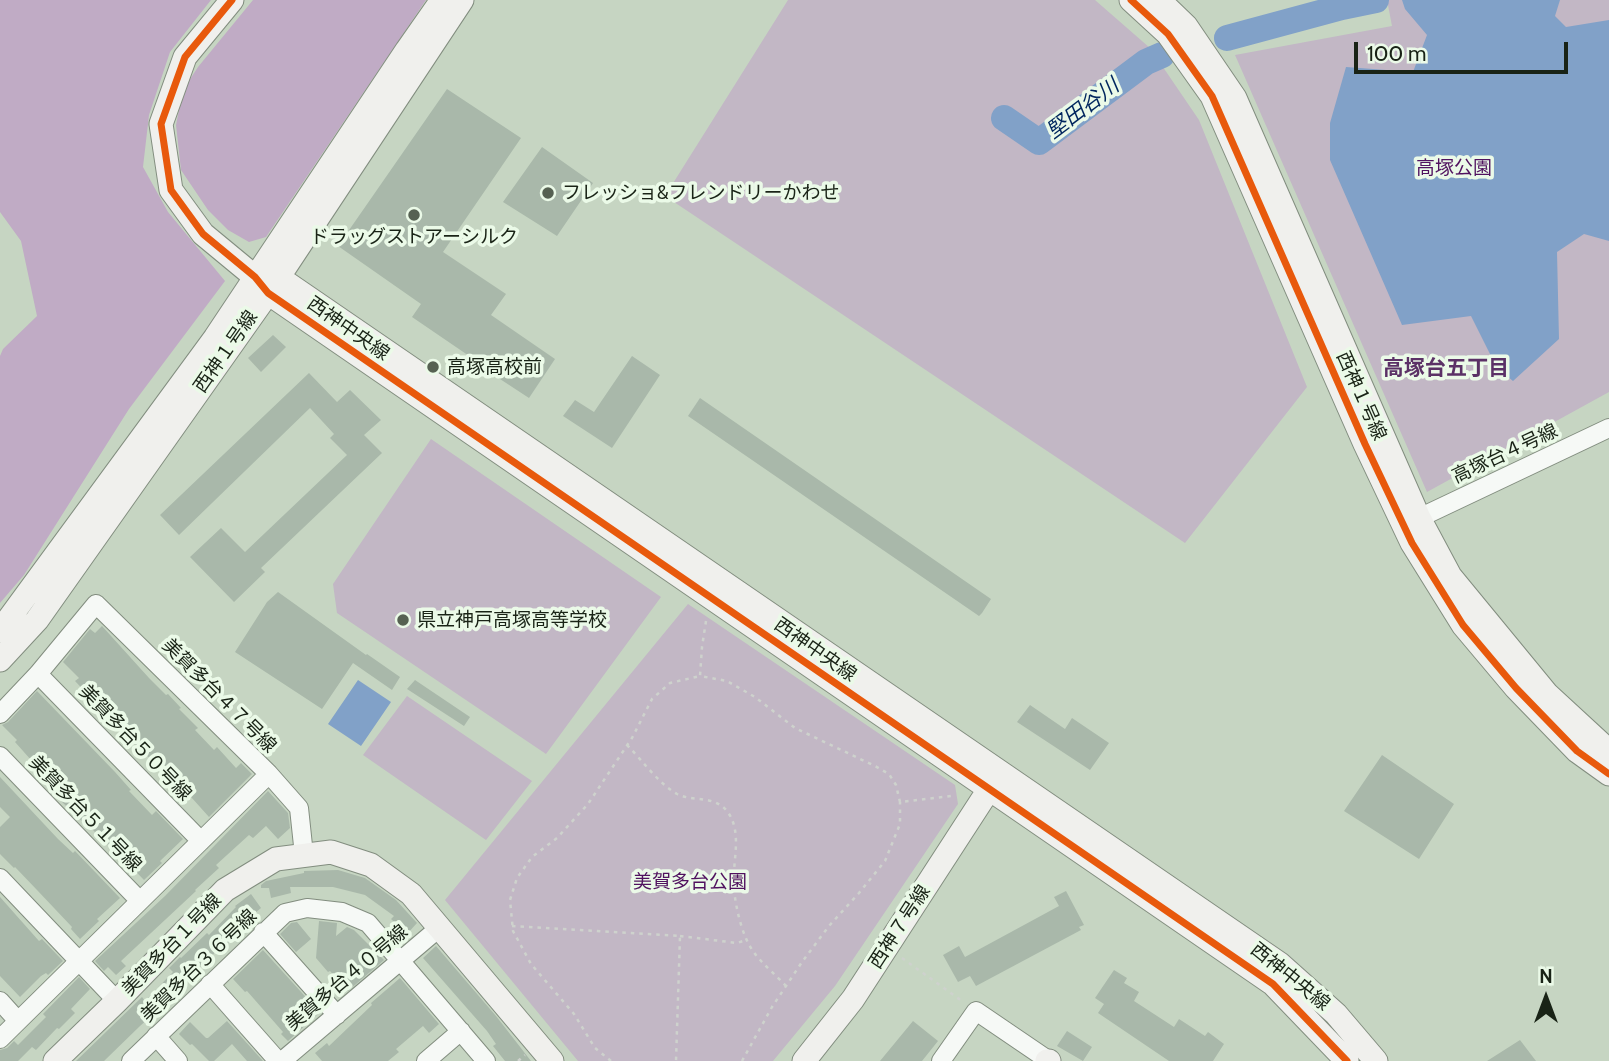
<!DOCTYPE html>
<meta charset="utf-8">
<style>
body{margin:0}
#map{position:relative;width:1609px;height:1061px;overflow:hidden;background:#c6d5c2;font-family:Cabin,sans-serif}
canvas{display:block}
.north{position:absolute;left:1511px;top:963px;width:70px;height:70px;-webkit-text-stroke:5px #ebfae8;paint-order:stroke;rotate:0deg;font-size:19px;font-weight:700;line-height:28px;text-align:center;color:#192316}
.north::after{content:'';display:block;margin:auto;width:24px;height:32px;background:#192316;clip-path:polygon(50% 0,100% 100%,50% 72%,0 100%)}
.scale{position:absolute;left:1354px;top:42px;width:214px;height:32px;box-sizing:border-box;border:4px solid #192316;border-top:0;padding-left:9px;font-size:21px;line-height:24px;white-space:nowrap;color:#192316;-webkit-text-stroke:5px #ebfae8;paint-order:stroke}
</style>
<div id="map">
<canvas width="1609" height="1061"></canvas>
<div class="north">N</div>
<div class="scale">100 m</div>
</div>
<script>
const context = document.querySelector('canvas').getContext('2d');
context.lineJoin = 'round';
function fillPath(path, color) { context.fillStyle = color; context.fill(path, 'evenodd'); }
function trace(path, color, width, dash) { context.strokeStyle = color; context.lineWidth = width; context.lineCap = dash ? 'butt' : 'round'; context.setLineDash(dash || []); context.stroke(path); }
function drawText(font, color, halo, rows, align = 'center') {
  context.font = font + ' Cabin,"Noto Sans JP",sans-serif'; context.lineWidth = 7; context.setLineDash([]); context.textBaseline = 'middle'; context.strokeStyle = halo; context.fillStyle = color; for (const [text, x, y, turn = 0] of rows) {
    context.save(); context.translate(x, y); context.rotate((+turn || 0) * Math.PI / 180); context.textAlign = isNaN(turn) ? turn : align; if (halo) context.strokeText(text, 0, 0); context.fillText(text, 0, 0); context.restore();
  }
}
fillPath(new Path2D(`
 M788 0H1095L1150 48 1199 120 1307 387 1185 543 665 196Z
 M1387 0H1609V392L1427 492 1235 55 1392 26Z
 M431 439 661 597 546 754 337 613 333 584Z
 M688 604 955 785 958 804 835 986 773 1061H578L445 900Z
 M407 696 532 781 486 840 363 755Z`), '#c2b7c5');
fillPath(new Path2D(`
 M0 0H211L170 52 149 115 143 167 168 212 225 281 129 409 24 575 0 603V356L3 349 37 316 21 241 0 212Z
 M253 0H426L266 237 249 242 228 230 208 210 181 170 176 125 183 90 198 67Z`), '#c0abc5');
fillPath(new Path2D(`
 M1402 0H1560L1555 16 1566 27 1609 20V241L1584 234 1557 252 1559 339 1513 381 1497 368 1471 316 1402 325 1330 160V123L1346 67 1413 72 1427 35 1405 9Z
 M358 680 391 702 361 746 328 724Z`), '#81a1c8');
trace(new Path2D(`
 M1227 38 1342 7 1376 0
 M1004 118 1039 142 1146 62 1162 55`), '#81a1c8', 26);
fillPath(new Path2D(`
 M447 89 521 138 443 252 506 294 491 315 555 359 529 398 474 362 475 360 412 317 421 304 338 246Z
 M542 147 593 183 557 236 503 202Z
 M273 335 286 347 261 372 248 358Z
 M632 356 660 375 612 448 563 416 575 400 594 412Z
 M309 373 337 402 350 390 381 420 364 435 382 453 261 568 265 572 234 602 190 557 221 528 245 552 347 455 330 438 334 434 310 408 179 535 160 515Z
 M700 398 991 599 982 613 979 616 688 416Z
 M278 592 366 655 367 654 400 677 392 690 353 663 322 709 235 652 267 602Z
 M102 626 149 678 166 695 168 694 181 708 179 709 198 728 195 730 214 750 217 747 236 768 241 763 252 774 209 817 174 778 171 780 103 711 101 713 92 703 94 701 75 681 79 678 63 662 90 629 95 633Z
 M415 680 470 717 464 726 407 689Z
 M37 691 115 772 131 790 129 791 152 815 156 811 183 839 160 861 162 863 144 880 109 844 108 845 91 828 90 829 61 801 64 797 15 742 17 740 2 725 8 722Z
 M1030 705 1065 729 1072 718 1109 743 1090 770 1017 722Z
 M1382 755 1454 804 1419 859 1344 811Z
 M0 777 58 839 73 853 75 851 120 898 97 919 99 921 80 939 71 929 72 927 37 890 15 867 14 868 0 854V827L10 817 0 807Z
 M268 791 288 813 290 828 278 839 266 826 253 838 249 835 216 865 219 868 195 890 196 891 121 961 126 966 116 975 108 967 104 971 95 961 165 896Z
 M338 870 365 878 396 900 417 923 407 934 391 919 394 916 365 895 333 887H290L291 893 271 898 269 888H261V885L266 881 304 873V871Z
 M1066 891 1084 925 1079 927 1081 930 976 986 970 976 958 982 943 955 959 946 965 957 1059 906 1054 897Z
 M251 894 261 908 243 923 245 925 227 944 225 942 206 962 204 961 168 999 166 997 147 1016 149 1018 140 1026 104 1061H76L142 997 145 1001 173 972 169 968 180 957 181 958 207 933 209 935 236 907 235 906Z
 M0 897 39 941 42 939 63 961 48 975 46 973 41 976 20 997 0 976Z
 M319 921 337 923 336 936 347 927 354 930 384 960 348 991 330 971 328 972 316 958Z
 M297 922 311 939 296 952 280 934 291 923Z
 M436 946 496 1016 531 1061H505L493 1046 496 1044 487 1031 423 958Z
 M263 950 312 1004 310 1005 318 1014 288 1041 281 1034 283 1032 247 991 245 992 233 979Z
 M1114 970 1127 978 1124 983 1139 992 1134 1001 1174 1027 1179 1019 1205 1036 1208 1032 1224 1044 1213 1061H1169L1098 1013 1104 1004 1095 998Z
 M79 977 90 989 71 1009 75 1013 59 1029 57 1028 36 1050 32 1047 18 1061H0V1050L7 1048 14 1041 18 1045 46 1017 43 1014Z
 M400 978 439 1024 429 1033 423 1026 396 1049 399 1052 388 1061H322L315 1053 327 1043 329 1046 372 1005 371 1003Z
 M227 1021 263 1061H247L232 1044 214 1061H209L192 1044 190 1045 179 1034 190 1022 206 1038H208Z
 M913 1021 938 1041 922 1061H880Z
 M1067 1031 1092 1047 1083 1061 1057 1046Z
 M1520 1040 1536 1061H1487Z`), '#a9b8aa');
const street = new Path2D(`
 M1419 518 1609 428
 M38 674 201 841
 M0 714 38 674 96 604 269 774 0 1039
 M0 756 140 901
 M269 774 299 808 304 855
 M0 878 117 1001
 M263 932 337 1015
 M210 984 278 1061
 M0 1001 18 1021
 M156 1036 178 1061
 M131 1061 285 913 307 908 342 912 368 923 486 1061
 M282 1061 439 928
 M426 1061 461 1031
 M941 1061 976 1011 1048 1060`);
const secondary = new Path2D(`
 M232 0 185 57 161 124 171 190 203 234 255 277 268 293 1273 984 1347 1061
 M1131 0 1168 34 1212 96 1365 444 1412 543 1463 625 1516 688 1577 751 1609 774
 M1159 0 1186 26 1235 98 1419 518 1450 576 1547 694 1609 751
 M255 277H278L1280 964 1336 1014 1376 1061
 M0 631 215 338 407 50 442 0
 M0 660 37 620 268 293 462 0
 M55 1061 117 1001 225 890 276 859 331 852 371 865 411 894 552 1061
 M804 1061 853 999 997 777
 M1047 1061H1049`);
trace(street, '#828d7f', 20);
trace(secondary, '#828d7f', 25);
trace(new Path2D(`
 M706 621 702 647 700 676 727 681 755 697 795 728 875 766 889 774 896 785 900 802 951 796
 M627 745C642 760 659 784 677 794 693 802 714 795 727 811 744 833 731 865 734 890 736 908 742 936 753 951 762 964 776 975 786 986
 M512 926 680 936 676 1061
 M680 936 737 943 746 940
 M902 958 962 1001
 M518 1061 525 1055
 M611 1061 595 1048 574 1014 531 964 513 931 510 900 517 878 532 857 557 838 588 804 632 738 652 699 670 683 700 676
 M742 1061 772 1007 802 962 829 926 859 893 885 861 900 824V802`), '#ced2cd', 2.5, [3.5, 5]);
trace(street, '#f6f9f6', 18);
trace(secondary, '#f0f0ed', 23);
trace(new Path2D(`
 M232 0 185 57 161 124 171 190 203 234 255 277 268 293 1273 984 1347 1061
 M1131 0 1168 34 1212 96 1365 444 1412 543 1463 625 1516 688 1577 751 1609 774`), '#e8590c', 7);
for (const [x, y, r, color] of [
 [548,193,7,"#566152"],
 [414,215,7,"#566152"],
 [433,367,7,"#566152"],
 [403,620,7,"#566152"]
]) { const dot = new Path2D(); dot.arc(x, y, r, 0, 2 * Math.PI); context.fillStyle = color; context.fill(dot); trace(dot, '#ebfae8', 2.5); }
drawText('19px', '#50125f', '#ebfae8', [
 ["高塚公園",1454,168],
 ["美賀多台公園",690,882]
]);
drawText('19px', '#192316', '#ebfae8', [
 ["フレッショ&フレンドリーかわせ",562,193],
 ["ドラッグストアーシルク",414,237,"center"],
 ["高塚高校前",447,367],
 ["県立神戸高塚高等学校",417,620]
], 'left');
drawText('19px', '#192316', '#ebfae8', [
 ["西神中央線",348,329,35],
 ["西神１号線",226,352,-55],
 ["西神１号線",1361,396,66],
 ["高塚台４号線",1505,454,-25],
 ["西神中央線",815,650,35],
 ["美賀多台４７号線",219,696,45],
 ["美賀多台５０号線",135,743,46],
 ["美賀多台５１号線",85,814,46],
 ["西神７号線",900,927,-57],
 ["美賀多台１号線",172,945,-46],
 ["美賀多台３６号線",199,966,-44],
 ["西神中央線",1290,977,39],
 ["美賀多台４０号線",347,978,-40]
]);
drawText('italic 21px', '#01265e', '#ebfae8', [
 ["堅田谷川",1083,109,-37]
]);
drawText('bold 21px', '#5b3166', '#ebfae8', [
 ["高塚台五丁目",1446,369]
]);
</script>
